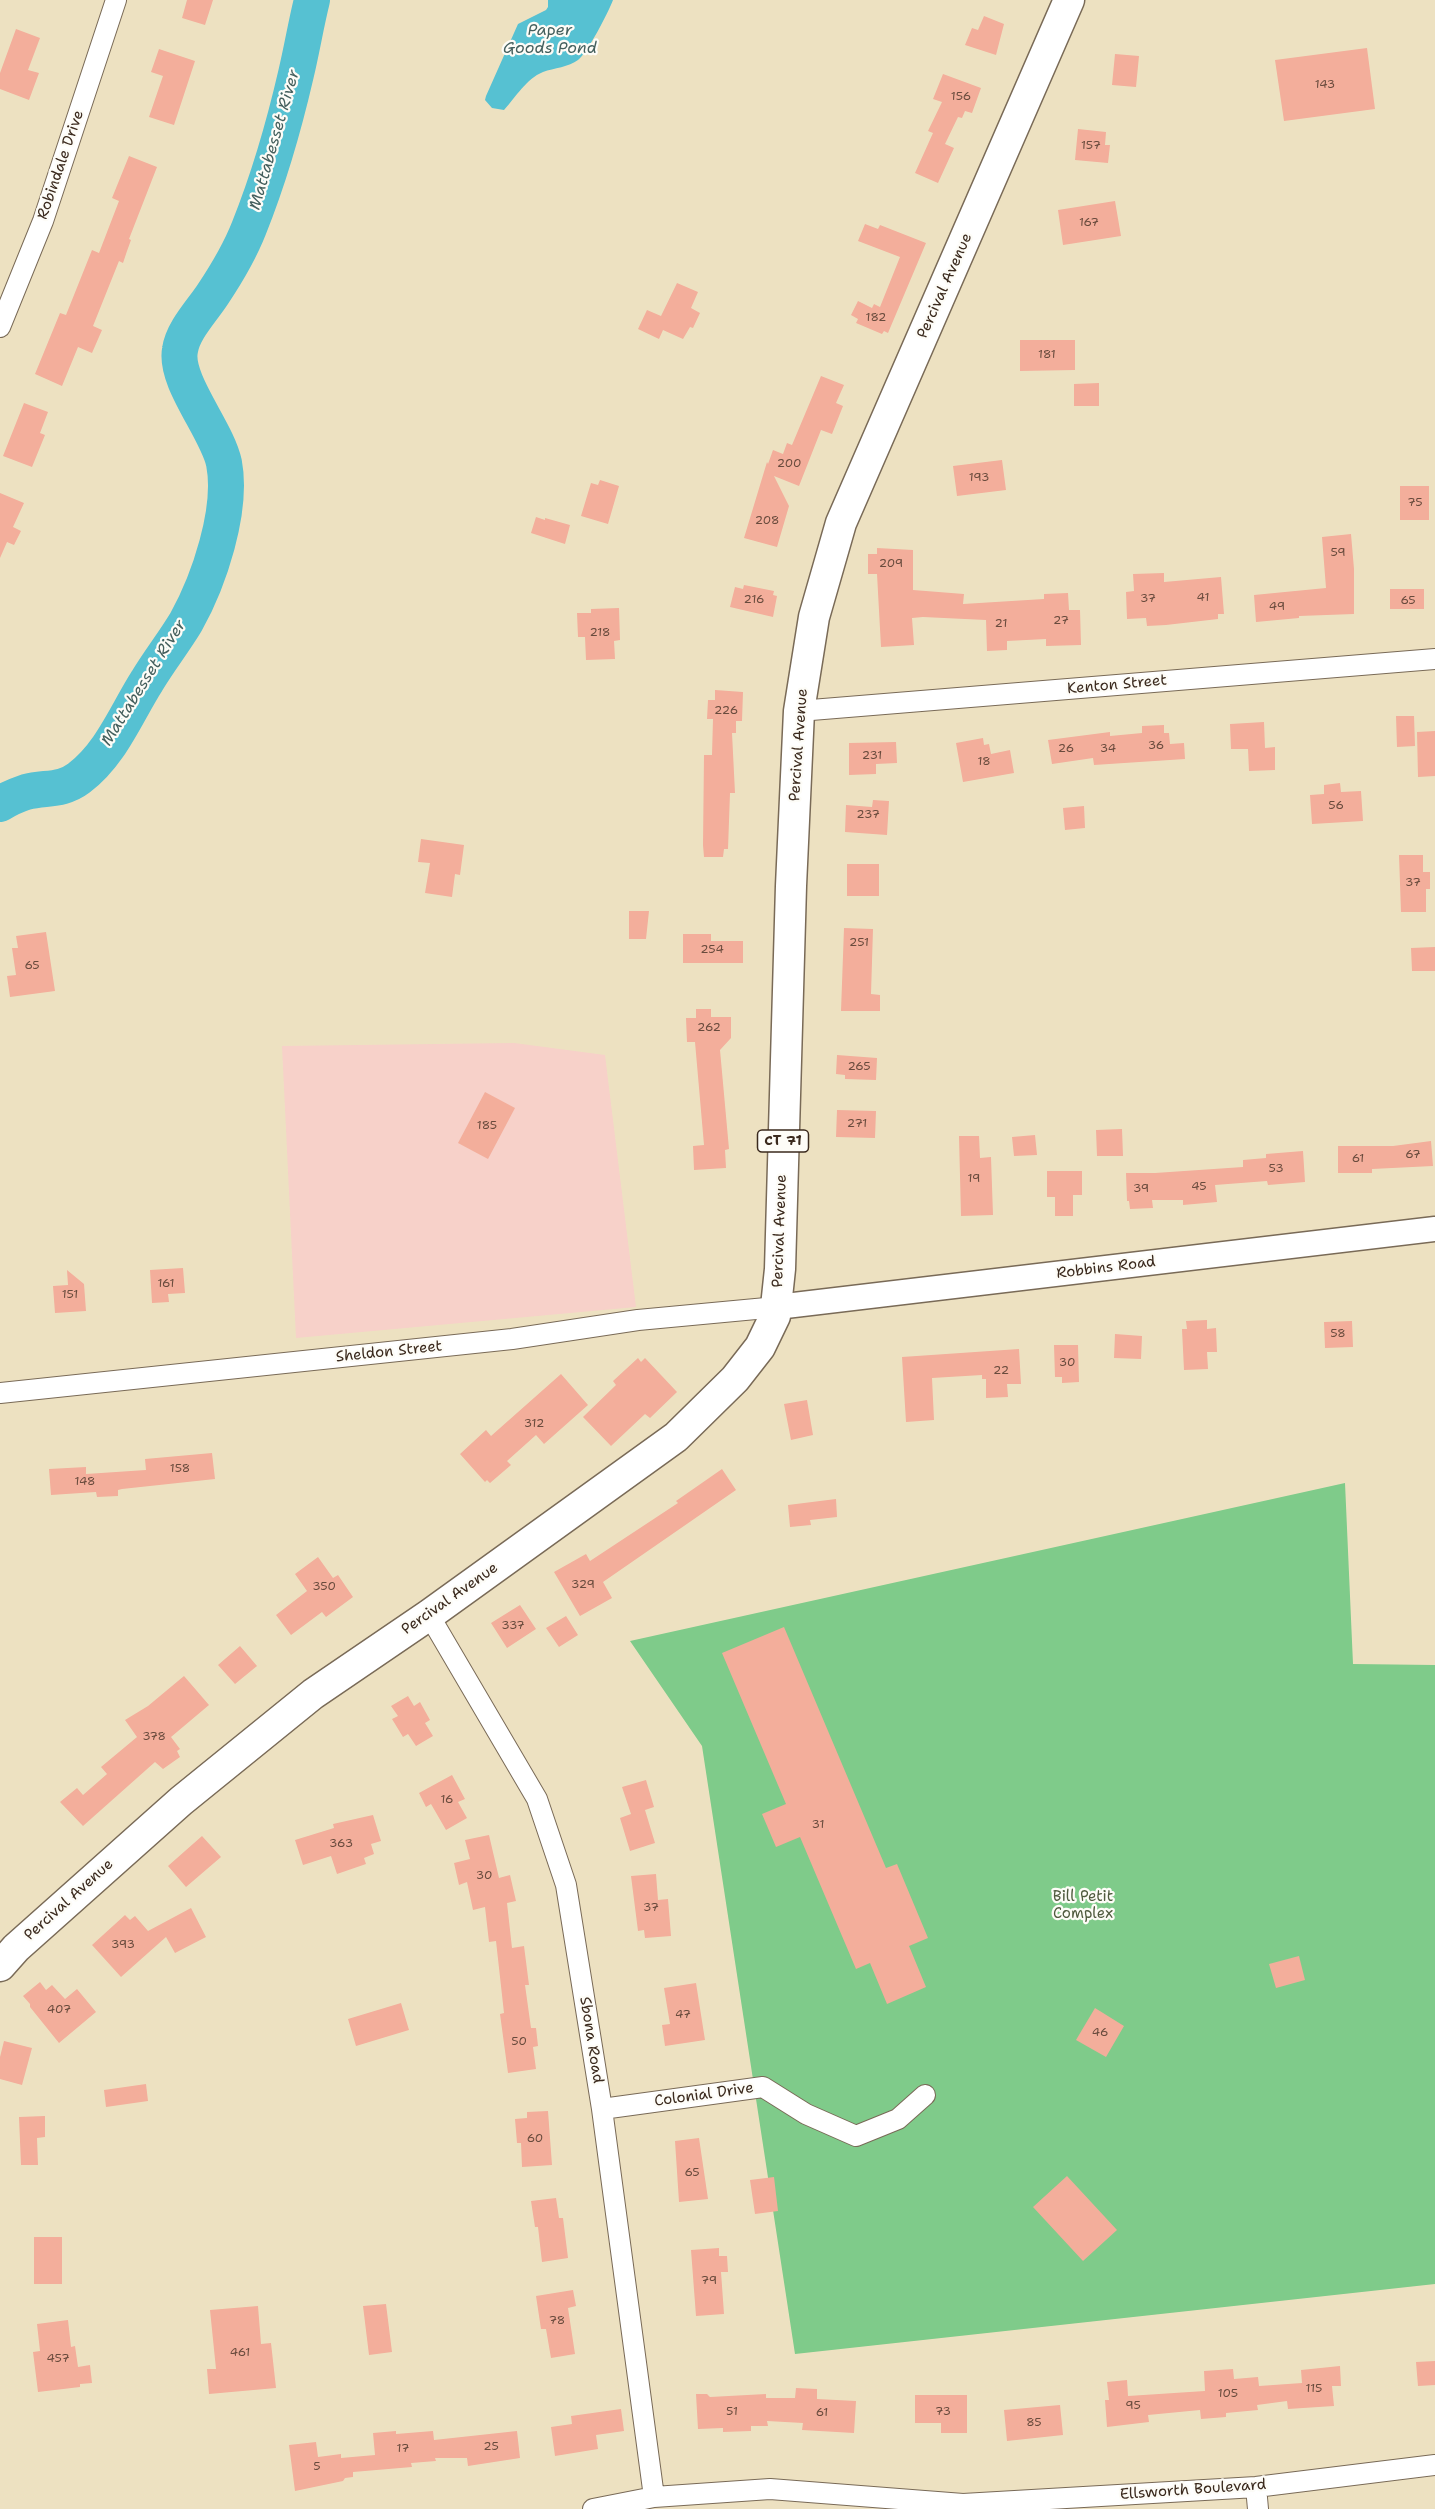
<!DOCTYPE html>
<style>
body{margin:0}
canvas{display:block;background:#ede1c1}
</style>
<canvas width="1435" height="2509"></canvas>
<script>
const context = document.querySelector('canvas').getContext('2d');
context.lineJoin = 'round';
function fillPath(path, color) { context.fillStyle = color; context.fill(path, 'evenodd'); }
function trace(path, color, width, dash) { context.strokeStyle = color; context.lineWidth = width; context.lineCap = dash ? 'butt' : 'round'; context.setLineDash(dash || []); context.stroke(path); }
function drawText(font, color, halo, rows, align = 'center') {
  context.font = font + ' "Shantell Sans",sans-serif'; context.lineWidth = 4.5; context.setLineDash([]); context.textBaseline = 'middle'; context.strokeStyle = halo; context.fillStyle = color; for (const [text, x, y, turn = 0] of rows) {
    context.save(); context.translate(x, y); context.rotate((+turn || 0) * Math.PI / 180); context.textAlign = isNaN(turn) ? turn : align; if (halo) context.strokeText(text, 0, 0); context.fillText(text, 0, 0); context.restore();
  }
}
fillPath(new Path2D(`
 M514 1043 605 1055 636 1307 296 1338 282 1046Z`), '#f7d1c9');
fillPath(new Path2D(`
 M1345 1483 1353 1664 1435 1665V2284L795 2354 702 1746 630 1641Z`), '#7fcb8a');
fillPath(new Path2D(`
 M548 0H613C608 13 588 52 578 60 569 67 554 68 543 72 526 79 516 97 504 110L492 108 485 100 486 96 518 24 546 10 548 7Z`), '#56c1d2');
trace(new Path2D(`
 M0 804C8 799 17 795 26 792 46 787 62 791 79 778 111 754 126 714 147 681 159 661 174 642 186 622 209 581 233 510 224 463 217 430 174 381 180 350 183 330 202 311 213 294 227 273 240 251 249 228 269 178 284 126 296 74 302 49 306 24 312 0`), '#56c1d2', 36);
fillPath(new Path2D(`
 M187 0H213L205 25 182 18Z
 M984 16 1004 24 996 55 965 45 972 28 978 30Z
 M16 29 40 38 28 70 39 73 29 100 0 89V73Z
 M1367 48 1375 109 1284 121 1275 60Z
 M159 49 195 61 174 125 149 117 163 76 151 72Z
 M1115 54 1139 56 1136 87 1112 85Z
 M943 74 981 88 972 113 965 111 962 118 958 117 945 144 954 148 938 183 915 173 933 133 928 131 942 102 933 99Z
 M1078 129 1106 132 1105 145H1110L1108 163 1075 160Z
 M129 156 157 167 129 239 131 240 127 251 123 263 119 261 93 326 102 330 92 353 78 347 62 386 35 374 60 313 66 315 92 250 99 253 119 201 112 198Z
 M1115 201 1121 236 1063 245 1058 210Z
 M865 224 878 229 880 225 926 243 888 333 884 331 882 334 856 323 858 319 851 315 858 301 872 308 874 304 880 307 900 257 858 241Z
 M677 283 698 292 691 308 700 313 693 328 690 327 683 339 663 330 659 339 638 329 647 310 661 316Z
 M1020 340H1075V370L1020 371Z
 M821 376 844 385 836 403 843 406 832 434 821 430 799 486 774 476 789 506 777 547 744 538 767 462 768 464 773 450 783 454 787 443 792 445Z
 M1099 383V406H1074V384Z
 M24 403 48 412 40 433 45 435 32 467 3 456Z
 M1002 460 1006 490 957 496 953 466Z
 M600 480 619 486 608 524 581 516 591 483 598 485Z
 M1400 486H1429V520H1400Z
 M0 493 24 503 13 527 21 531 14 545 7 542 0 558Z
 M536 517 545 520V518L570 525 565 544 531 533Z
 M1351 534 1354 569V614L1299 616V618L1256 622 1254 595 1326 588 1322 537Z
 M877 548 913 550V590L964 594 963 604 1044 599V594L1068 593 1069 610H1080L1081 645 1046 646V639L1007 641V650L987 651 986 620 923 617 912 618 914 645 881 647 877 574H868V554H877Z
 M1164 573V582L1221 577 1224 614H1218V619L1166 625 1147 626 1146 618 1127 619 1126 592 1134 591 1133 574Z
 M744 585 774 591 773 595 777 596 773 617 730 607 735 587 743 589Z
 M1390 589H1424V609H1390Z
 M619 608 620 640 614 641 615 659 586 660 585 637H578L577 613H591V609Z
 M715 690 743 692 742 721H736V733H732L735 793H730L728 849H724L723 857H704L703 845 704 755H712L713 719H707L708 700H715Z
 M1396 716H1414L1415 746 1397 747Z
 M1264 722 1265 748 1275 747V770L1249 771 1248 749H1231L1230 724Z
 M1164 725V733H1169L1170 744 1184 743 1185 759 1094 765 1093 758 1052 764 1048 740 1110 732V736L1142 733V726Z
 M1435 731V776L1418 777 1417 732Z
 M983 738 984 745 989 744 991 754 1010 750 1014 773 963 782 956 743Z
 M896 742 897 763 876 764V774L849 775V743Z
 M1340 783 1341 792 1361 791 1363 821 1312 824 1310 795 1324 794V785Z
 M873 800 889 801 887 835 845 832 846 805 872 807Z
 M1084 806 1085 828 1065 830 1063 808Z
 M421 839 464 845 460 875 455 874 452 897 425 893 430 863 418 862Z
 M1399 855H1423V872H1430V889H1426V912H1401Z
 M847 864H879V896H847Z
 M629 911H649L646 939H629Z
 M844 928 873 929 871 994 880 995V1011H841Z
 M46 932 55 991 10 997 7 976 16 975 12 948H18L16 936Z
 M683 934H711V941H743V963H683Z
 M1435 947V971H1412L1411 948Z
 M696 1009H711V1017H731V1038L720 1050 729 1149 725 1150 726 1168 694 1170 693 1146 704 1145 695 1042H687L686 1018H696Z
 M837 1055 877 1058 876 1080 845 1079V1075L836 1074Z
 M485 1092 515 1108 488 1159 458 1143Z
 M837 1110 876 1111 875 1138 836 1137Z
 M1122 1129 1123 1156H1097L1096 1130Z
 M1035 1135 1037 1155 1014 1156 1012 1137Z
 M959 1136H979L980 1158 991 1157 993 1215 961 1216Z
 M1431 1141 1433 1166 1372 1169V1173H1338V1146H1393Z
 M1303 1151 1305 1182 1268 1185 1267 1181 1215 1185 1217 1202 1183 1205V1200H1152L1153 1208 1130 1209 1129 1201H1127L1126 1173H1155L1243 1167V1160L1266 1158V1154Z
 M1047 1171H1082V1195H1073V1216H1055V1197H1047Z
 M183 1268 185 1293 168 1294 169 1302 152 1303 150 1270Z
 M67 1270 84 1284 86 1311 55 1313 53 1286 68 1285Z
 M1207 1320V1329L1216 1328 1217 1352H1207L1208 1369 1184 1370 1182 1329H1187L1186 1321Z
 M1352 1321 1353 1347 1325 1348 1324 1322Z
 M1115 1334 1142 1336 1141 1359 1114 1358Z
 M1054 1345H1078L1079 1382 1062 1383V1377H1055Z
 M1019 1349 1021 1384H1007L1008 1397 986 1398V1379H982V1375L932 1378 934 1420 906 1422 902 1357Z
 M638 1358 641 1362 645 1358 677 1392 650 1418 645 1414 611 1446 583 1417 616 1385 613 1381Z
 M561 1374 588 1405 544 1444 536 1435 507 1461 511 1465 490 1483 487 1480 485 1482 460 1454 486 1430 491 1436Z
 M807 1400 813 1435 791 1440 784 1404Z
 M212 1453 215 1479 122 1489 118 1490V1496L97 1497 96 1492 51 1495 49 1469 86 1467V1474L146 1470 145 1459Z
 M722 1469 736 1490 603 1582 612 1598 580 1616 554 1572 586 1554 590 1561 678 1503 676 1501Z
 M836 1499 837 1517 810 1520 811 1525 790 1527 788 1505Z
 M318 1557 333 1578 338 1575 353 1597 326 1617 322 1612 291 1635 276 1615 307 1591 295 1574Z
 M520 1605 536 1629 507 1648 491 1623Z
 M566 1616 578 1635 559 1647 546 1628Z
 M784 1627 886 1868 897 1864 928 1938 909 1946 926 1987 887 2004 870 1963 856 1969 800 1837 776 1847 762 1814 786 1804 722 1653Z
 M240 1646 257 1666 235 1684 218 1665Z
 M184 1676 209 1705 171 1737 180 1749 177 1751 180 1757 163 1769 155 1762 83 1826 60 1802 77 1788 83 1795 107 1774 101 1767 137 1737 125 1720 148 1706Z
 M408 1696 414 1706 420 1702 430 1720 425 1723 433 1736 416 1746 408 1734 403 1737 392 1719 398 1716 391 1706Z
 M452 1775 465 1799 458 1802 467 1818 446 1830 431 1804 426 1807 419 1793Z
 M646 1780 654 1807 645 1810 655 1843 630 1851 620 1818 631 1814 622 1787Z
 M373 1815 381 1841 371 1844 374 1854 364 1858 366 1864 337 1874 331 1856 303 1865 295 1840 334 1828 333 1824Z
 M489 1835 499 1878 510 1875 516 1901 507 1903 512 1948 524 1946 529 1985H525L531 2028H536L538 2046 533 2047 536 2069 508 2073 500 2014 504 2013 496 1941 489 1942 485 1907 473 1910 467 1882 459 1885 454 1863 470 1859 465 1840Z
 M202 1836 221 1857 186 1887 168 1866Z
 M656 1874 658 1900 668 1899 671 1936 645 1938 644 1930 638 1931 631 1876Z
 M191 1908 206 1937 175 1953 166 1937 121 1977 92 1945 125 1915 130 1920 135 1916 148 1931Z
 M1299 1956 1305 1980 1276 1988 1269 1964Z
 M40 1982 46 1990 52 1985 65 1999 77 1989 96 2012 59 2043 30 2007V2004L23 1996Z
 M696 1983 705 2040 665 2046 662 2025 670 2024 664 1988Z
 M401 2003 409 2030 356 2046 348 2019Z
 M1095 2008 1124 2026 1106 2057 1076 2040Z
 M4 2041 32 2048 22 2085 0 2079V2057Z
 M146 2084 148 2101 106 2107 104 2090Z
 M548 2111 552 2165 522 2167 521 2143H517L515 2119 527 2118V2112Z
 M45 2116V2137L37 2138 38 2165H21L19 2117Z
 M699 2138 708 2199 679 2202 675 2141Z
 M1067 2176 1117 2230 1083 2261 1033 2207Z
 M774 2177 778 2211 755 2214 750 2180Z
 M556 2198 559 2218H563L568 2258 542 2262 538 2227H535L531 2201Z
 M34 2237H62V2284H34Z
 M719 2248V2256H727L728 2272H721L724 2314 696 2316 691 2250Z
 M573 2290 576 2306 568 2308 575 2354 551 2358 546 2329H541L536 2296Z
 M386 2304 392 2352 369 2355 363 2306Z
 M258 2306 261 2344 271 2343 276 2388 209 2394 207 2369H216L210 2310Z
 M68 2320 71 2347 75 2346 78 2367 90 2365 92 2383 80 2384V2387L38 2392 33 2352 40 2351 37 2324Z
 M1435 2361V2385L1418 2386 1416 2362Z
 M1340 2366 1341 2386H1332L1334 2406 1288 2409 1287 2401 1257 2405 1258 2410 1226 2413V2417L1201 2419 1200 2410 1148 2415 1149 2422 1107 2427 1105 2400H1109L1107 2382 1127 2380 1128 2396 1205 2391 1204 2371 1233 2369 1234 2379 1258 2377 1259 2386 1302 2383 1301 2370Z
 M796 2388 817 2389V2399L856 2401 854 2433 802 2430 803 2423 767 2421 768 2426H751V2431L723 2432V2428L698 2429 696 2394H707L710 2397 766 2394V2398H795Z
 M915 2395H967V2433H941V2423H915Z
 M1060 2405 1063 2435 1007 2441 1004 2410Z
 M621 2409 624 2431 596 2435 598 2449 555 2456 551 2427 572 2424 571 2416Z
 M396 2431V2434L433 2431 434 2440 517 2431 520 2458 468 2466 467 2458H435L436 2461 411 2463 412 2467 353 2472V2477L345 2478 343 2481 295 2491 289 2445 316 2442 318 2457 341 2454V2458L375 2455 373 2433Z`), '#f3ae9b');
const minor = new Path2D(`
 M0 327 43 221 116 0
 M799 711 1435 659
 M0 1393 512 1339 638 1320 777 1307
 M429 1615 537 1799 566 1885 602 2109 654 2497
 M602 2109 763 2087 806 2114 856 2136 898 2119 925 2095
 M1256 2487 1258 2509
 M593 2509 654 2497 770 2489 963 2504 1256 2487 1435 2465`);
const tertiary = new Path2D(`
 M777 1307 1435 1229`);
const primary = new Path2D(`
 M0 1966 16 1948 181 1801 313 1694 429 1615 676 1437 735 1379 760 1347 775 1316 780 1269 791 886 799 711 814 617 841 523 1069 0`);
trace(minor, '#796a57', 22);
trace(tertiary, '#796a57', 27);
trace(primary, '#796a57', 33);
trace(minor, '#fff', 20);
trace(tertiary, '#fff', 24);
trace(primary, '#fff', 30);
drawText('12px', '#694b3d', null, [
 ["143",1325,85],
 ["156",961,97],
 ["157",1091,146],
 ["167",1089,223],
 ["182",876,318],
 ["181",1047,355],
 ["200",789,464],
 ["193",979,478],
 ["75",1415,503],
 ["208",767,521],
 ["59",1338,553],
 ["209",891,564],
 ["41",1203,598],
 ["37",1148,599],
 ["216",754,600],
 ["65",1408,601],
 ["49",1277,607],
 ["27",1061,621],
 ["21",1001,624],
 ["218",600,633],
 ["226",726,711],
 ["36",1156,746],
 ["26",1066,749],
 ["34",1108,749],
 ["231",872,756],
 ["18",984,762],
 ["56",1336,806],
 ["237",868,815],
 ["37",1413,883],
 ["251",859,943],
 ["254",712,950],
 ["65",32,966],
 ["262",709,1028],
 ["265",859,1067],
 ["271",857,1124],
 ["185",487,1126],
 ["67",1413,1155],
 ["61",1358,1159],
 ["53",1276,1169],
 ["19",974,1179],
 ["45",1199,1187],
 ["39",1141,1189],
 ["161",166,1284],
 ["151",70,1295],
 ["58",1338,1334],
 ["30",1067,1363],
 ["22",1001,1371],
 ["312",534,1424],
 ["158",180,1469],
 ["148",85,1482],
 ["329",583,1585],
 ["350",324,1587],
 ["337",513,1626],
 ["378",154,1737],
 ["16",447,1800],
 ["31",818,1825],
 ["363",341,1844],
 ["30",484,1876],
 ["37",651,1908],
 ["393",123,1945],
 ["407",59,2010],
 ["47",683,2015],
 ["46",1100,2033],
 ["50",519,2042],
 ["60",535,2139],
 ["65",692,2173],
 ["79",709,2281],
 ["78",557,2321],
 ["461",240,2353],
 ["457",58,2359],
 ["115",1314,2389],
 ["105",1228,2394],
 ["95",1133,2406],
 ["51",732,2412],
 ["73",943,2412],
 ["61",822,2413],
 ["85",1034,2423],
 ["25",491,2447],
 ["17",403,2449],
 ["5",317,2467]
]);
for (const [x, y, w] of [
 [783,1141,51]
]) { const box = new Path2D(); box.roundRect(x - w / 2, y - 11, w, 22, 4.5); context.fillStyle = '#fdfcf7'; context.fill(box); trace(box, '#3b2a1e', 1.5); }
drawText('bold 14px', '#3b2a1e', null, [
 ["CT 71",783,1141]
]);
drawText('15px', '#3b2a1e', '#fdfcf7', [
 ["Robindale Drive",61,165,-71],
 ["Percival Avenue",945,286,-66],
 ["Kenton Street",1117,685,-5],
 ["Percival Avenue",799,745,-86],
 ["Percival Avenue",780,1231,-88],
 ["Robbins Road",1106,1268,-7],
 ["Sheldon Street",389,1352,-6],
 ["Percival Avenue",450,1599,-35],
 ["Percival Avenue",69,1900,-42],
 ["Sbona Road",591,2040,81],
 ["Colonial Drive",704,2095,-8],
 ["Ellsworth Boulevard",1193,2490,-4]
]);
drawText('15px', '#4f5a3e', '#fdfcf7', [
 ["Bill Petit",1083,1897],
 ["Complex",1083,1914]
]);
drawText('italic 16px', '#445f5d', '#fdfcf7', [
 ["Paper",550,31],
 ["Goods Pond",550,49],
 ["Mattabesset River",275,140,-74],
 ["Mattabesset River",144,683,-58]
]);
</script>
